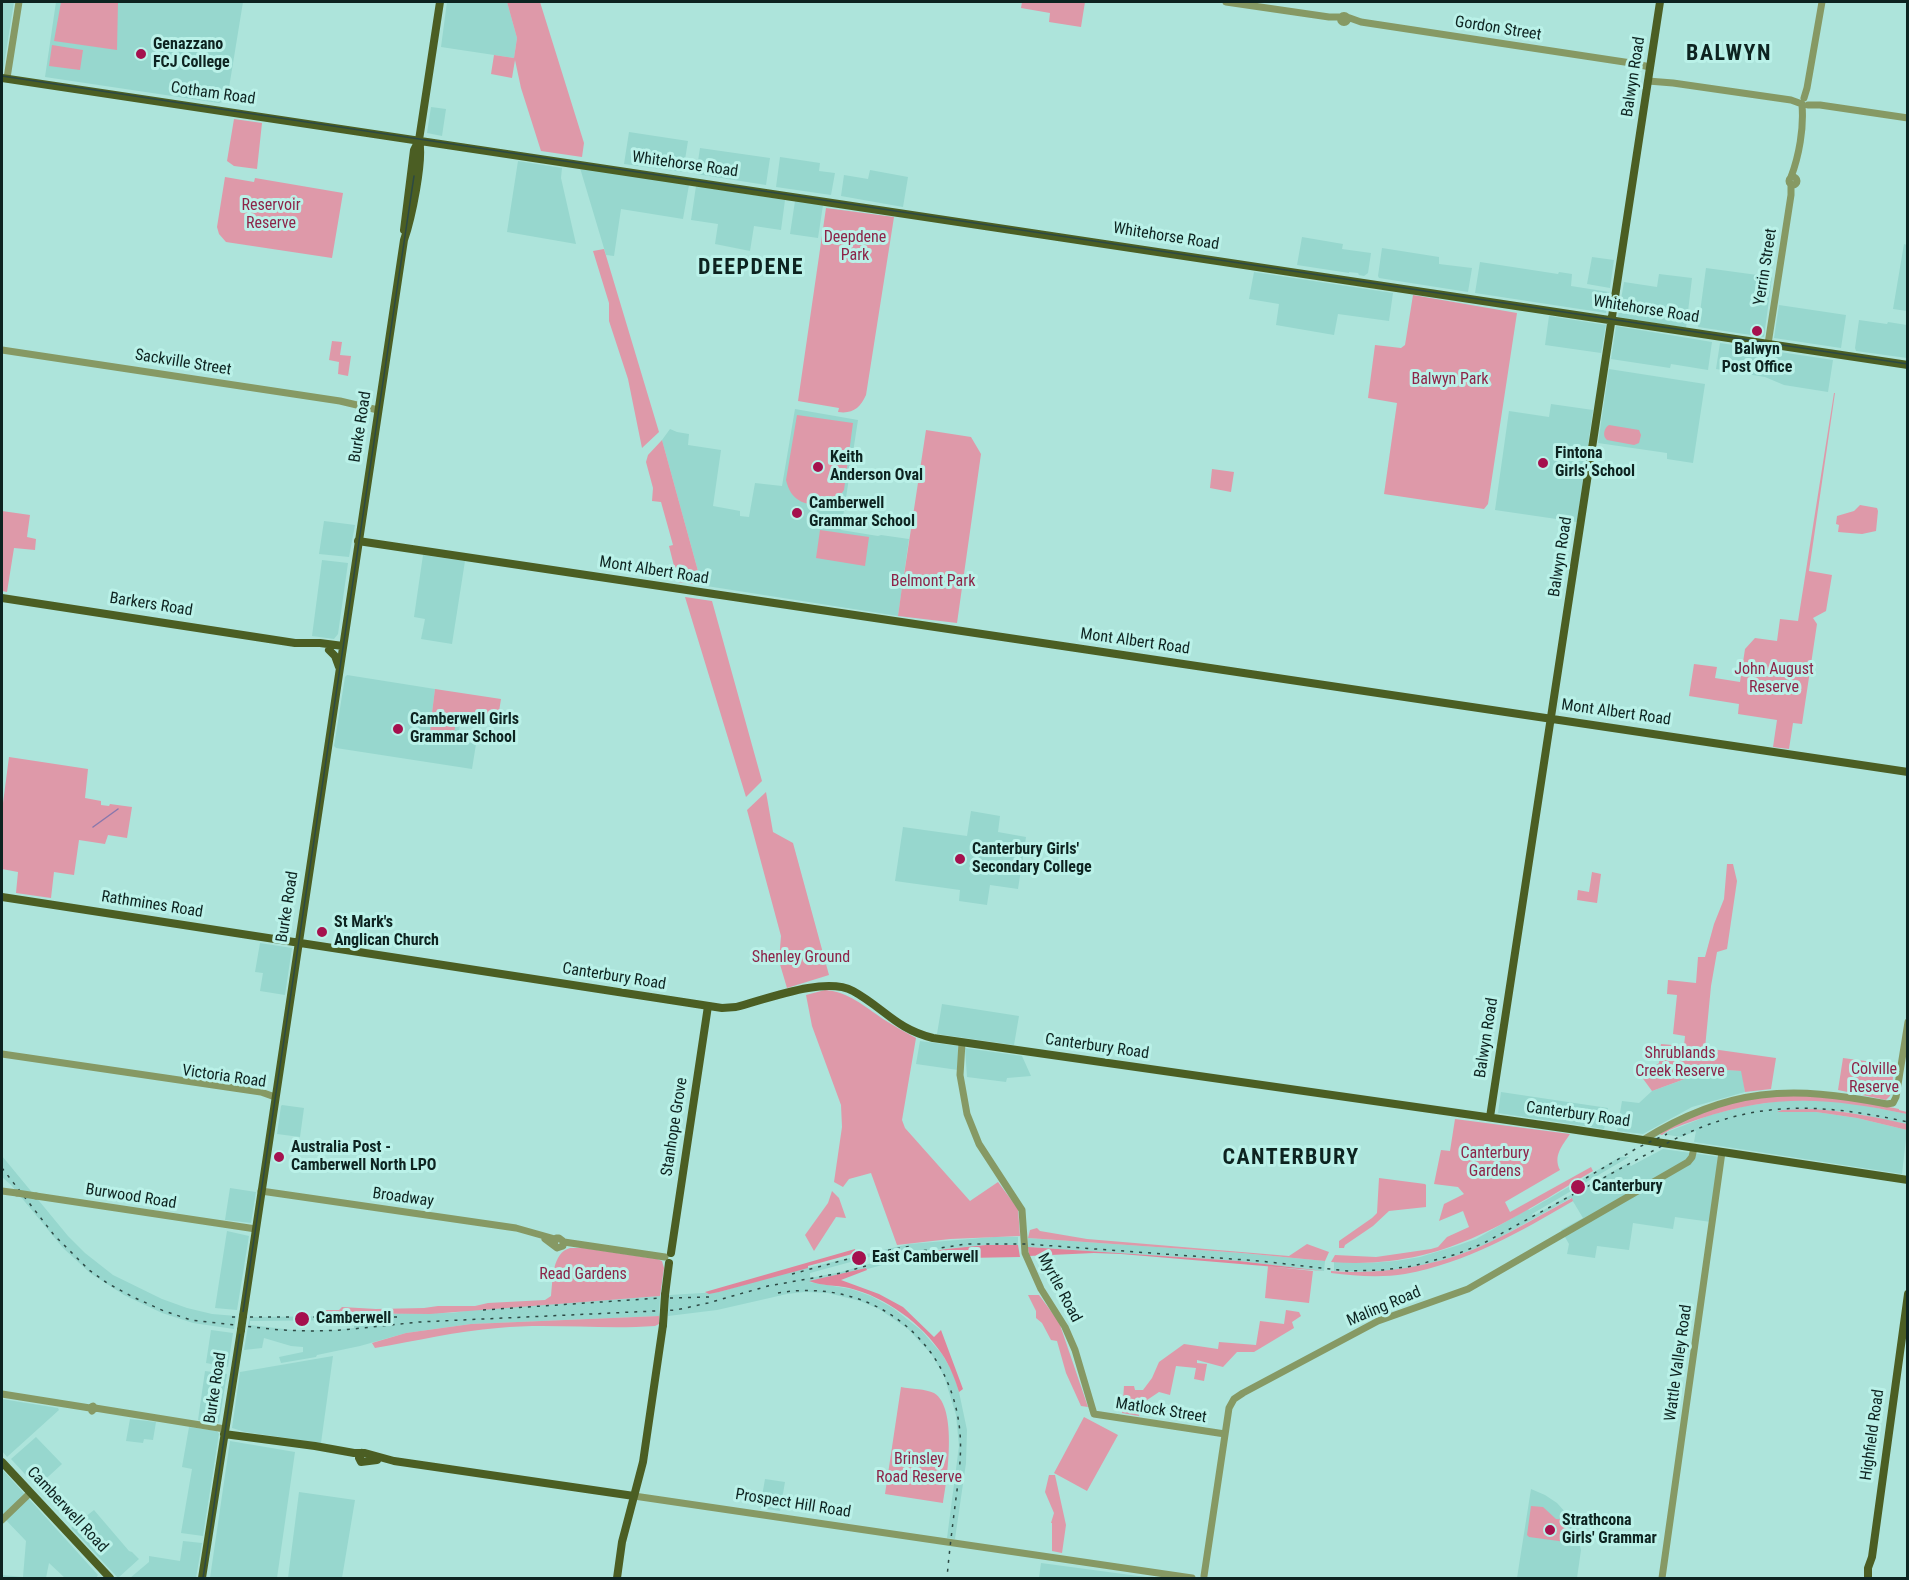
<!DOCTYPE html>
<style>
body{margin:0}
#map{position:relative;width:1909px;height:1580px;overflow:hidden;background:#ade4db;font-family:"Roboto Condensed",sans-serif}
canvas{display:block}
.frame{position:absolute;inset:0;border:3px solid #0d2320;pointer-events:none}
</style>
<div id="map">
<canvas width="1909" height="1580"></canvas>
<div class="frame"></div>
</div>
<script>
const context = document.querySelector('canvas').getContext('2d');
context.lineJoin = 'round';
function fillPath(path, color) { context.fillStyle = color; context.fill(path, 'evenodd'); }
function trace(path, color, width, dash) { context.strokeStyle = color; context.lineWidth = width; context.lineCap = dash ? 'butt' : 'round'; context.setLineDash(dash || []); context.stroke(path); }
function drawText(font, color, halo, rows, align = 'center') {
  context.font = font + ' "Roboto Condensed",sans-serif'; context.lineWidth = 6; context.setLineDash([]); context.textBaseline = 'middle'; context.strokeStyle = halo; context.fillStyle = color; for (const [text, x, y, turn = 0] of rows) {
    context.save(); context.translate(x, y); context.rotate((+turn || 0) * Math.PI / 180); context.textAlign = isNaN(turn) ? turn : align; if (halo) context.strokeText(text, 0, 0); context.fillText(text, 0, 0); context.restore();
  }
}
fillPath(new Path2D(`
 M2 2H14L3 71 2 70Z
 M56 2H243L227 100 219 103 45 77Z
 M447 2H507L517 38 514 58 441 47Z
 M431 107 446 109 442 136 427 133Z
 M629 132 688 141 683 172 624 164Z
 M700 148 770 158 766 185 696 174Z
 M780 157 820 163 819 171 835 173 831 195 776 187Z
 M518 161 562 168 561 178 576 244 507 232Z
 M580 168 689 185 683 219 621 209 614 256 606 255Z
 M870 170 908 177 903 207 841 196 844 175 868 179Z
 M696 186 785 200 781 230 754 226 750 251 715 244 718 224 691 220Z
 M795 201 823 205 818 238 790 234Z
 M1302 237 1343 244 1342 249 1371 253 1368 273 1364 276 1359 275 1358 273 1349 272V273L1297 265Z
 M1904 244 1907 245V311L1893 309Z
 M1382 248 1439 257V264L1472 268 1468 292 1379 278 1378 276Z
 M1592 257 1614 260 1610 288 1587 284Z
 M1480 262 1558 274 1559 272 1572 274 1571 286 1609 292 1606 313 1475 293Z
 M1706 268 1772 277 1764 337 1698 327Z
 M1254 272 1393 293 1389 321 1338 314 1334 335 1276 325 1279 304 1249 299Z
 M1659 274 1692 278 1686 328 1618 317 1624 282 1657 287Z
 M1779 305 1846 315 1841 348 1774 338Z
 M1549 316 1606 325 1601 353 1545 345Z
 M1859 320 1887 324 1888 322 1907 325V358L1856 351 1855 348Z
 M1616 326 1712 342 1708 370 1671 364 1670 368 1611 359Z
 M1720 343 1833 360 1828 392 1784 385 1765 377 1716 369Z
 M1609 369 1705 384 1693 463 1667 459V453L1598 443Z
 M1551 404 1593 410 1577 522 1495 510 1509 411 1549 417Z
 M795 409 858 420 841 530 878 536 881 535 909 539 898 616 700 585 701 582 662 440 670 429 677 432 689 434 688 445 721 450 713 506 740 511V516L749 517 755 483 782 486Z
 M324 521 355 525 349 557 319 554Z
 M423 555 465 561 452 644 421 639 425 619 414 617Z
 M322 560 348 563 338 634 334 639 312 636Z
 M347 675 435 689 432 713 461 717 458 740 476 744 472 769 336 748 334 746 345 677Z
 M971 811 1000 816 998 832 1026 837 1018 889 990 885 987 905 959 901 960 890 895 881 903 827 967 836Z
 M260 943 292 948 285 995 260 991 263 973 255 972Z
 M942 1004 1019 1016 1014 1045 937 1034Z
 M920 1041 958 1046V1070L916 1064Z
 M965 1048 1022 1056 1031 1076 1007 1078 1006 1082 967 1077Z
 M1713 1069 1742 1071 1745 1092 1692 1107 1643 1134 1617 1131 1622 1101 1639 1103 1652 1091Z
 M1501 1092 1608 1108 1604 1129 1498 1113Z
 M1815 1100 1847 1102 1907 1114V1124L1841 1111 1778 1112H1816L1857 1118 1907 1130 1902 1174 1694 1142 1696 1131 1681 1137 1662 1134 1710 1115 1745 1106 1781 1101Z
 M282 1105 304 1108 300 1137 277 1134 281 1106Z
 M1663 1149 1720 1157 1711 1222 1675 1217 1673 1229 1633 1223 1629 1250 1597 1246 1595 1258 1567 1254 1569 1244 1561 1230 1583 1218 1571 1198 1490 1243 1453 1257 1418 1267 1380 1272 1334 1271V1262L1369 1263 1396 1261 1420 1257 1456 1246 1476 1239 1528 1209 1529 1210 1620 1157H1629L1532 1214 1533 1216 1628 1163 1631 1166Z
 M2 1156 68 1236 85 1253 113 1275 162 1299 187 1308 212 1314 236 1316 234 1329 193 1323 162 1313 124 1295 90 1273 63 1248 11 1185 2 1177Z
 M230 1188 256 1192 251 1223 225 1220Z
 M227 1231 249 1236 237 1310 215 1308Z
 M994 1237H1018V1245H986L933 1250 911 1255V1257L853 1273 809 1282 851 1289 871 1296 893 1308 921 1330 942 1354 953 1373 959 1392 967 1430 966 1463 955 1539 947 1538 959 1446 956 1415 944 1376 932 1355 908 1329 879 1309 860 1301 828 1293 805 1292 787 1294 717 1310 668 1316 669 1295 719 1292 773 1276 909 1244ZM910 1249V1252L841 1272 810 1278V1273L869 1257Z
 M1028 1238 1242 1253 1325 1261 1324 1271 1239 1261 1028 1247Z
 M660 1296 659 1316 471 1324 406 1333 360 1346 317 1355 316 1357 281 1363 279 1357 303 1352V1347L291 1346 264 1338 262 1348 244 1350 250 1314V1317L354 1316V1314L452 1313 472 1310ZM354 1320V1328L335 1330H293L250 1325V1321Z
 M211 1330 233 1333 228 1367 206 1363Z
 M333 1356 321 1443 245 1432 232 1428 240 1372Z
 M205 1371 227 1374 219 1423 198 1420Z
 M2 1399 58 1408 59 1410 7 1457 2 1451Z
 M130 1419 156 1422 153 1440 144 1439 143 1443 126 1441Z
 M189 1427 217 1431 219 1434 203 1536 181 1533 192 1469 182 1467Z
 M36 1437 62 1464 37 1487 11 1459Z
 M230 1441 295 1452 277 1578H210Z
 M2 1469 98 1575 96 1578H65L49 1563 46 1578H2V1575L23 1577 26 1541 2 1516Z
 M765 1479 785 1482 780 1511 760 1508Z
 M1531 1489 1545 1495 1557 1503 1567 1514 1574 1525 1581 1550 1577 1578H1517Z
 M299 1492 355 1500 342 1578H288Z
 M94 1510 129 1551 132 1552 139 1559 118 1578 71 1528Z
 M183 1541 202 1543 196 1578H130L149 1562V1556L180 1561Z
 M1041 1563 1153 1578H1039Z`), '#97d7ce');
fillPath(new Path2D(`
 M61 2H118L117 50 54 41Z
 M507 2H540L584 143 582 157 541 151 521 88 515 60 512 78 491 74 494 55 514 58 517 38Z
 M1022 2H1085L1081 27 1049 22 1050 13 1021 8Z
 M52 45 83 50 80 70 49 66Z
 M234 119 262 123 257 169 234 166 227 161Z
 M225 177 254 182 255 178 343 193 332 258 226 242 219 234 217 227Z
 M826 208 894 217 866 395C860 408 853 414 838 412L839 408 798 401Z
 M604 249 659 432 642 448 628 379 609 321V303L593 251Z
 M1413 295 1517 313 1488 504 1484 509 1384 494 1397 403 1368 398 1375 345 1401 348 1405 345Z
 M332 341 342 342 340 355 351 356 348 376 338 374 339 362 329 360Z
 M1834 393H1835L1809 571 1832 575 1826 611 1813 618 1817 624 1802 724 1793 723 1789 749 1773 747 1777 720 1738 714 1739 704 1689 696 1694 664 1717 667 1715 678 1740 682 1745 649 1755 638 1777 641 1780 619 1798 621Z
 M797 415 853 423 844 490 839 497 827 505C806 506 791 502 786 480Z
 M1609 425 1639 430 1641 435 1639 443 1634 445 1607 440C1602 436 1604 428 1609 425Z
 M926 430 971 437 981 454 957 623 898 616 902 587 898 586 904 575Z
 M662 440 701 582 700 585 678 582 669 546 673 545 661 502 652 501 653 488 646 462 648 455Z
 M1212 469 1234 472 1231 492 1210 488Z
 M1860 505 1877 508 1878 511 1876 531 1862 534 1838 532 1839 525 1836 524 1837 516 1854 511Z
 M2 511 30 515 27 537 36 539 35 550 14 548 7 592 2 591Z
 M820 530 869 537 865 566 816 558Z
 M685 597 712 601 762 781 746 797Z
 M435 689 501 699 497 724 432 713Z
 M435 717 445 719 444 723H446L447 719 456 721 453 740 430 736 431 721H434Z
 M9 757 88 769 85 798 101 801V805L109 806 110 804 132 807 127 838 108 835 105 844 79 840 74 875 54 872 51 898 16 893 18 872 2 869V803H3Z
 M766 792 773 832 793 843 829 975 787 988 779 961 781 936 747 810Z
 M1727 864H1733L1737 881 1727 949 1717 952 1711 986 1705 1048 1776 1058 1771 1089 1745 1092 1741 1071 1712 1069 1652 1091 1641 1076 1659 1063 1661 1044 1684 1046 1685 1036 1673 1034 1677 995 1667 994 1668 980 1696 983 1698 957H1705L1714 924 1724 899Z
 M1592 872 1601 874 1597 903 1577 900 1578 890 1589 892Z
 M825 990C849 992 864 1006 883 1019 894 1026 905 1032 916 1038L902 1120 905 1128 970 1201 998 1182 1018 1209 1020 1236 950 1239 897 1245 871 1173 849 1179 843 1187 834 1182 842 1127 841 1105 812 1026 806 995Z
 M1843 1058 1895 1065 1890 1096 1886 1100 1838 1090Z
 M1794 1094 1865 1102 1899 1109V1110L1907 1112V1114C1830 1098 1776 1093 1699 1119 1688 1123 1670 1128 1662 1135L1659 1134 1698 1113 1745 1099Z
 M1812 1109C1845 1111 1876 1117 1907 1124V1130L1857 1118 1816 1112H1777L1782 1110Z
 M1455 1119 1570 1134C1562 1146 1553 1156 1560 1170L1505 1202 1510 1212 1591 1167 1593 1171C1503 1224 1441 1270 1331 1262L1335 1255 1376 1257 1431 1249 1438 1247 1447 1237 1469 1227 1463 1211 1439 1221 1444 1204 1464 1194 1458 1187 1434 1184 1441 1150 1450 1151Z
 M1379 1178 1425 1184 1426 1185V1207L1389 1211 1373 1226 1345 1245 1344 1248H1339V1241L1372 1218 1377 1213Z
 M832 1191 839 1198 846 1218 836 1217 814 1251 805 1235 828 1203Z
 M1572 1198 1573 1201C1520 1232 1466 1263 1405 1274 1381 1278 1355 1276 1331 1273V1271C1385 1275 1440 1266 1490 1242 1518 1229 1544 1213 1572 1198Z
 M1037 1228 1040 1231 1087 1239 1289 1256 1307 1244 1329 1252 1325 1261 1242 1253 1028 1238 1030 1230Z
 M570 1248H583L657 1259 662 1261 664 1268 660 1296 430 1314 319 1313 321 1310H339L342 1307 376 1309 424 1308 438 1306H475L488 1303 545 1300 551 1296C553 1279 552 1253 570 1248Z
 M1268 1266 1313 1271 1309 1303 1265 1298Z
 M1028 1295H1039L1059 1322 1088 1407 1081 1406 1066 1373 1057 1341 1051 1340 1042 1323 1036 1318V1311Z
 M1286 1310 1299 1312 1301 1316 1292 1322 1294 1328 1254 1352H1237L1223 1367 1197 1360V1363L1207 1364 1204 1381 1194 1379 1196 1368 1176 1366 1170 1395 1159 1392 1141 1404 1139 1416 1122 1413 1124 1386H1134L1135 1390H1143L1152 1378 1159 1362 1184 1344 1218 1349 1219 1342 1256 1345 1260 1321 1284 1324Z
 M659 1316V1324L655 1326C603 1330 550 1323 498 1328 457 1331 416 1341 375 1348L372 1343 406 1333 471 1324Z
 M901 1387C911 1389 926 1389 934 1393 958 1407 947 1480 943 1503L885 1494Z
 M1084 1417 1118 1435 1087 1491 1054 1473Z
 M1049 1475H1055L1066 1525 1062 1553 1052 1551V1523H1051L1054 1513 1045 1492Z
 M1531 1506 1543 1507 1556 1519 1569 1520 1566 1542 1529 1537 1527 1535Z`), '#de99a9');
fillPath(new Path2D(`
 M986 1245H1018L1020 1257 912 1259 910 1255 946 1249Z
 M1028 1247 1239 1261 1324 1271 1121 1254 1094 1253 1029 1256Z
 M855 1249 856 1253 808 1266V1268L719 1292 709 1294 705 1292Z
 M866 1268 867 1270 841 1280 879 1294 903 1307 934 1337 941 1330 963 1389 959 1392C955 1379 950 1366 942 1354 922 1324 886 1297 849 1288 836 1285 820 1286 809 1281Z`), '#df859b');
trace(new Path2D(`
 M93 827 118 809`), '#8978ac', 1.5);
trace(new Path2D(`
 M1226 2 1329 17H1341
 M1340.5 19a3.5 3.5 0 1 1 7 0a3.5 3.5 0 1 1-7 0Z
 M1347 17 1361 22 1631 63 1650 67
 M7 78 19 2
 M1648 81 1673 83 1791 100 1802 104
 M1804 98 1807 88 1822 2
 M1808 105H1820L1908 118
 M1789 181a4 4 0 1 1 8 0a4 4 0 1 1-8 0Z
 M1791 177C1799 156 1804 128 1802 105
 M1768 344 1791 195V184
 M2 350 340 401 378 410
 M962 1043 960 1075 967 1114 979 1144 1022 1210 1025 1253 1041 1289 1065 1327 1075 1350 1094 1414 1225 1434
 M2 1054 261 1092 275 1097
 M1643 1140C1728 1087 1791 1085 1887 1104L1893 1103 1896 1097 1908 1022
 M2 1191 17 1193
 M261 1191 516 1228 555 1239
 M36 1196 256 1229
 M545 1239 557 1248 563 1246V1241L559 1238H556L554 1245
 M564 1242 665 1257
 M2 1394 90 1408
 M95 1408 93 1406 90 1408 92 1411 95 1408 225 1429
 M634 1496 1192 1578
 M2 1520 30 1493
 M1204 1576 1229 1408 1234 1399 1243 1393 1378 1321 1468 1289 1688 1162 1692 1157 1694 1148
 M1662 1578 1722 1152`), '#869964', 7);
trace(new Path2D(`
 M2 78 1908 365
 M404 230 414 150 419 140
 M358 541 1908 772
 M2 598 295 643H320L343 646
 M329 650 335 656 339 667
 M2 897 722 1008 736 1007C767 999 825 976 853 991 884 1008 896 1029 933 1038L1570 1129 1908 1180
 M1490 1117 1660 2
 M671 1253 708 1006
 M665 1295 669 1263
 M243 1316 404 240C411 220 424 160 419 140L440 2
 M224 1434 315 1446 354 1453H365L394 1461 634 1496
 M362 1453 359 1458 361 1462 377 1460
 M2 1462 110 1578
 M202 1578 241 1330
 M617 1578 622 1542 643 1462 663 1325
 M1868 1578V1568L1872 1557 1908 1294`), '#4b5e23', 8);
trace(new Path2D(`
 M2 76 1908 364
 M203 1578 414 176`), '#2c4944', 1.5);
trace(new Path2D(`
 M2 1168 54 1235 89 1270 107 1283 133 1297 164 1311 191 1320 280 1330 314 1331 343 1330 419 1322 676 1310 708 1303 768 1286 841 1273 915 1252 966 1244H1027L1260 1261 1347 1271 1383 1270 1413 1266 1457 1254 1484 1243 1671 1141C1753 1099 1820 1103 1908 1122
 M1586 1178 1639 1147 1667 1134
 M792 1274 863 1255 911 1246
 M778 1293C871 1277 952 1339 960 1433 962 1457 958 1482 955 1506 952 1530 949 1554 947 1578
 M670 1298 711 1297
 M483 1310 660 1298
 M232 1317H397`), '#2c4944', 1.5, [3, 6]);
trace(new Path2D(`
 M17 1193 36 1196`), '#869964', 7);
trace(new Path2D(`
 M663 1325 665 1295
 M241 1330 243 1316`), '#4b5e23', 8);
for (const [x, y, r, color] of [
 [141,54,6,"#a5114e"],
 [1757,331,6,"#a5114e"],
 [1543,463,6,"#a5114e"],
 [818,467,6,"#a5114e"],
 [797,513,6,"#a5114e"],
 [398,729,6,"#a5114e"],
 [960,859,6,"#a5114e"],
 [322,932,6,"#a5114e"],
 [279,1157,6,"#a5114e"],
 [1578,1187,8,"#a5114e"],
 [859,1258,8,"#a5114e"],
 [302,1319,8,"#a5114e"],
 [1550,1530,6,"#a5114e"]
]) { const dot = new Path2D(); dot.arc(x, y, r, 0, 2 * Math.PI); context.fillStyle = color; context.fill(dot); trace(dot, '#baf1e8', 2); }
drawText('16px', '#0d2320', '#baf1e8', [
 ["Gordon Street",1498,29,9],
 ["Balwyn Road",1634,77,-81],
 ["Cotham Road",213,94,8],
 ["Whitehorse Road",685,165,8],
 ["Whitehorse Road",1166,237,9],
 ["Yerrin Street",1766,267,-81],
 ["Whitehorse Road",1646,310,9],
 ["Sackville Street",183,363,9],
 ["Burke Road",361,427,-81],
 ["Balwyn Road",1561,557,-81],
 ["Mont Albert Road",654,571,9],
 ["Barkers Road",151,605,9],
 ["Mont Albert Road",1135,642,8],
 ["Mont Albert Road",1616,713,8],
 ["Rathmines Road",152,905,9],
 ["Burke Road",288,907,-81],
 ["Canterbury Road",614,977,9],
 ["Balwyn Road",1487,1038,-81],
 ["Canterbury Road",1097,1047,8],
 ["Victoria Road",224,1077,8],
 ["Canterbury Road",1578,1115,8],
 ["Stanhope Grove",675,1127,-81],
 ["Burwood Road",131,1197,9],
 ["Broadway",403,1198,8],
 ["Myrtle Road",1059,1288,62],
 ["Maling Road",1384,1307,-23],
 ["Wattle Valley Road",1679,1363,-82],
 ["Burke Road",216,1388,-81],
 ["Matlock Street",1161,1411,9],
 ["Highfield Road",1873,1435,-82],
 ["Prospect Hill Road",793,1504,9],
 ["Camberwell Road",67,1510,47]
]);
drawText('bold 16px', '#0d2320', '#baf1e8', [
 ["Genazzano",153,45],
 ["FCJ College",153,63],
 ["Balwyn",1757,350,"center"],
 ["Post Office",1757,368,"center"],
 ["Fintona",1555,454],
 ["Girls' School",1555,472],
 ["Keith",830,458],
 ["Anderson Oval",830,476],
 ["Camberwell",809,504],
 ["Grammar School",809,522],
 ["Camberwell Girls",410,720],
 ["Grammar School",410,738],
 ["Canterbury Girls'",972,850],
 ["Secondary College",972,868],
 ["St Mark's",334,923],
 ["Anglican Church",334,941],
 ["Australia Post -",291,1148],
 ["Camberwell North LPO",291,1166],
 ["Canterbury",1592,1187],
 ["East Camberwell",872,1258],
 ["Camberwell",316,1319],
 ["Strathcona",1562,1521],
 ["Girls' Grammar",1562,1539]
], 'left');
drawText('16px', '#8d2448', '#baf1e8', [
 ["Reservoir",271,206],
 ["Reserve",271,224],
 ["Deepdene",855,238],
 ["Park",855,256],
 ["Balwyn Park",1450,380],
 ["Belmont Park",933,582],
 ["John August",1774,670],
 ["Reserve",1774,688],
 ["Shenley Ground",801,958],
 ["Shrublands",1680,1054],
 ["Creek Reserve",1680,1072],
 ["Colville",1874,1070],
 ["Reserve",1874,1088],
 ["Canterbury",1495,1154],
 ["Gardens",1495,1172],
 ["Read Gardens",583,1275],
 ["Brinsley",919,1460],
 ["Road Reserve",919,1478]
]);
context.letterSpacing = '1.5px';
drawText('bold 22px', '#0d2320', '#baf1e8', [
 ["BALWYN",1729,54],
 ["DEEPDENE",751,268],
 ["CANTERBURY",1291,1158]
]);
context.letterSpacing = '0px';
</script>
